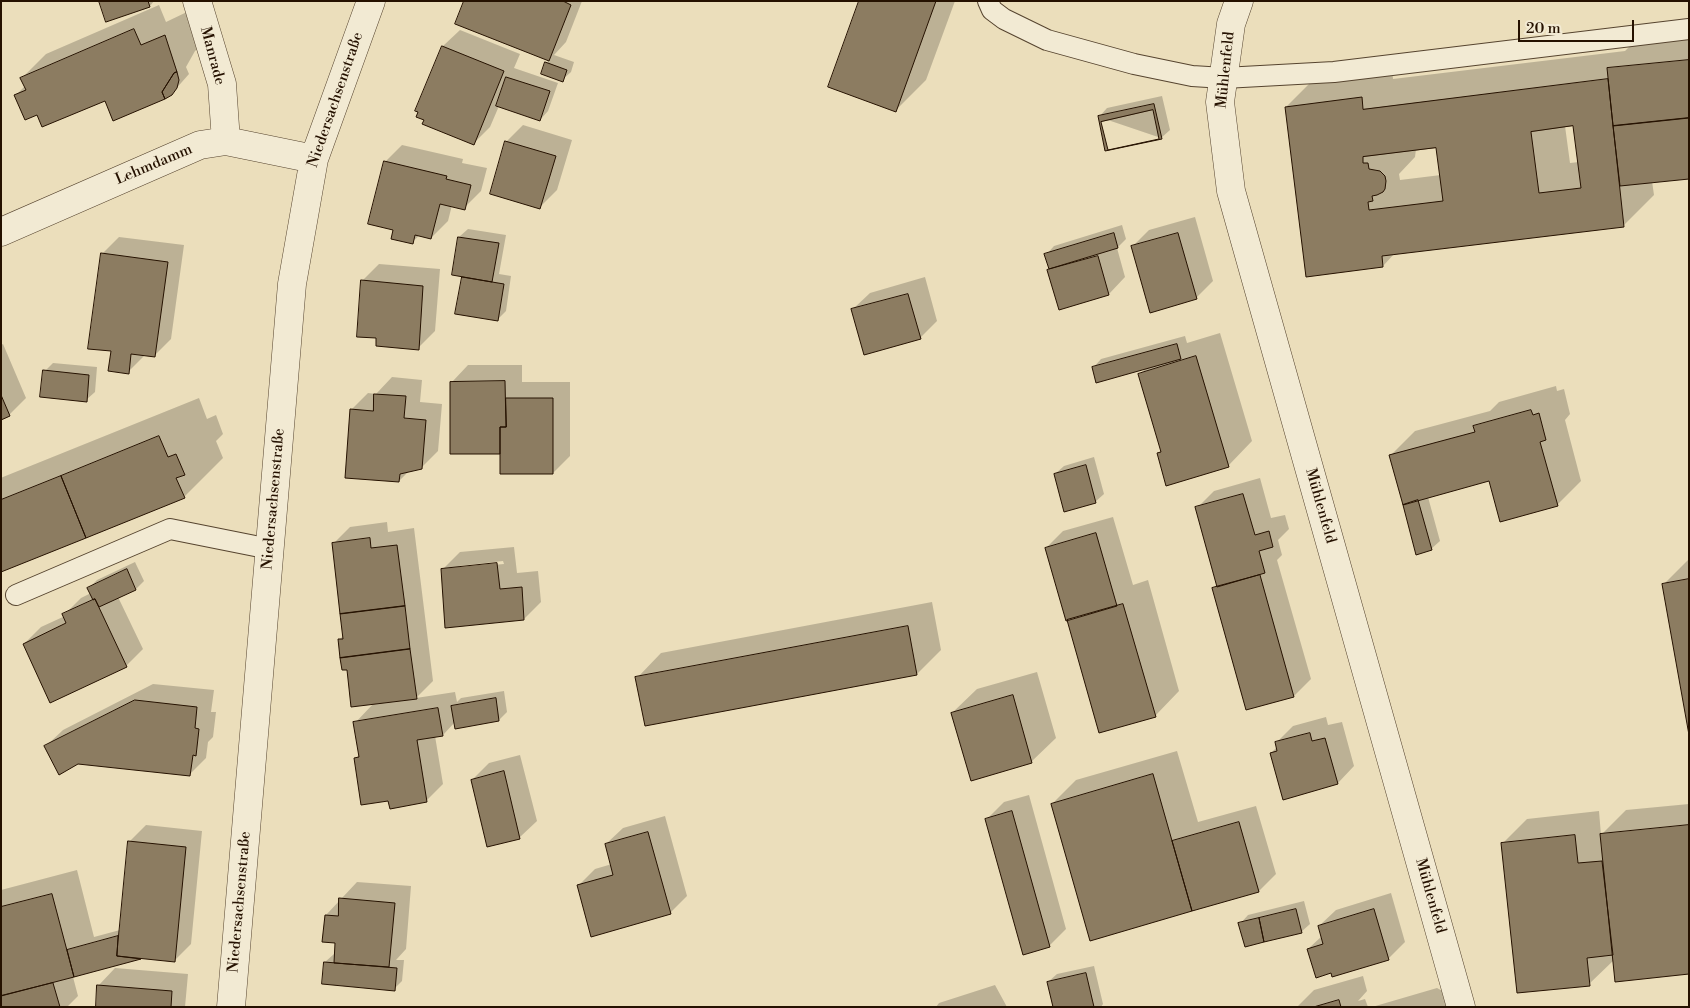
<!DOCTYPE html>
<meta charset="utf-8">
<style>
body{margin:0}
#map{position:relative;width:1690px;height:1008px;overflow:hidden;background:#ebdebb;font-family:"Libre Bodoni",serif}
canvas{display:block}
.frame{position:absolute;inset:0;border:2px solid #251100;pointer-events:none}
.scale{position:absolute;left:1518px;top:20px;width:116px;height:22px;box-sizing:border-box;border:2px solid #251100;border-top:0;padding-left:6px;font-size:15px;line-height:18px;white-space:nowrap;color:#251100;-webkit-text-stroke:4px #f2ead3;paint-order:stroke}
</style>
<div id="map">
<canvas width="1690" height="1008"></canvas>
<div class="frame"></div>
<div class="scale">20 m</div>
</div>
<script>
const context = document.querySelector('canvas').getContext('2d');
context.lineJoin = 'round';
function fillPath(path, color) { context.fillStyle = color; context.fill(path, 'evenodd'); }
function trace(path, color, width, dash) { context.strokeStyle = color; context.lineWidth = width; context.lineCap = dash ? 'butt' : 'round'; context.setLineDash(dash || []); context.stroke(path); }
function drawText(font, color, halo, rows, align = 'center') {
  context.font = font + ' "Libre Bodoni",serif'; context.lineWidth = 4; context.setLineDash([]); context.textBaseline = 'middle'; context.strokeStyle = halo; context.fillStyle = color; for (const [text, x, y, turn = 0] of rows) {
    context.save(); context.translate(x, y); context.rotate((+turn || 0) * Math.PI / 180); context.textAlign = isNaN(turn) ? turn : align; if (halo) context.strokeText(text, 0, 0); context.fillText(text, 0, 0); context.restore();
  }
}
fillPath(new Path2D(`
 M100 1H154L150 6Z
 M465 1H582L566 42 554 55 574 62 571 72 562 80 546 63 550 60 457 23Z
 M860 1H955L926 80 896 110Z
 M159 5 166 22 189 11 201 46 195 51 186 67 189 74 174 91 106 99 37 113 16 95 25 86 22 78 46 54Z
 M460 30 520 54 514 68 558 83 548 111 540 120 499 106 490 127 473 144 425 120 419 111 443 46Z
 M1689 38V178L1652 181 1654 195 1623 226 1395 253 1383 266 1286 107 1317 76 1392 67 1393 79 1625 51 1632 44ZM1574 125 1579 162 1570 163 1565 126ZM1437 146 1441 175 1400 180 1399 174 1415 157 1416 149Z
 M1162 96 1170 130 1161 138 1099 117 1107 108Z
 M523 125 572 140 557 190 540 207 506 142Z
 M402 145 463 159 462 163 487 168 481 191 464 208 452 205 448 221 431 238 420 235 412 242 395 229 385 162Z
 M1195 217 1213 281 1196 298 1133 246 1149 230Z
 M1122 225 1126 239 1117 248 1125 277 1109 294 1050 269 1046 255 1054 246Z
 M468 229 506 235 499 274 511 276 506 311 497 320 457 313 463 276 459 237Z
 M119 237 184 245 171 339 154 356 145 355 128 372 112 350 102 254Z
 M379 264 440 269 435 331 418 348 362 281Z
 M925 277 937 321 920 338 853 309 870 293Z
 M1220 333 1252 441 1228 466 1158 453 1162 450 1140 374 1146 368H1093L1101 359 1185 336 1187 343Z
 M3 344 26 398 9 415 1 419V345Z
 M53 363 97 367 95 392 86 400 45 371Z
 M468 365H522V382H570V456L553 473 501 453 452 382Z
 M392 377 422 380 420 402 442 404 438 451 421 468 410 470 399 481 351 410 368 393 376 394Z
 M1556 386 1557 391 1564 389 1570 414 1565 420 1581 481 1557 505 1490 480 1428 497 1440 541 1431 549 1391 455 1415 431 1490 411 1499 402Z
 M199 398 207 419 216 415 223 434 216 441 223 458 184 497 1 571V478L3 477Z
 M1094 457 1104 494 1095 502 1055 474 1064 466Z
 M1260 478 1271 518 1285 515 1289 529 1278 540 1282 555 1277 560 1311 679 1294 696 1247 709 1213 588 1218 584 1197 508 1214 491Z
 M1113 517 1133 585 1148 580 1179 691 1155 716 1046 548 1063 531Z
 M387 522 388 532 414 528 433 681 416 698 455 692 457 702 461 698 504 691 507 712 499 720 455 722 443 735 435 736 443 784 426 801 389 799 355 759 360 754 355 723 374 703 349 668 339 640 344 635 333 544 350 527Z
 M514 547 517 573 538 571 541 602 524 619 443 569 460 552ZM503 561 504 564 459 568V566Z
 M1688 560H1689V728L1664 584Z
 M135 562 144 581 136 589 118 597 143 649 126 666 24 644 41 627 65 616 64 615 81 598 91 593 89 588 97 580Z
 M932 602 941 650 917 674 646 725 637 678 661 653Z
 M1037 672 1056 738 1031 762 952 713 977 689Z
 M153 684 214 690 211 712H216L213 737 208 742 206 758 189 775 46 746 63 730Z
 M1326 717 1328 725 1342 722 1354 766 1338 783 1271 753 1277 747 1276 743 1293 726Z
 M1177 751 1198 822 1256 806 1276 874 1259 891 1091 939 1052 804 1076 780Z
 M520 755 537 821 520 837 488 845 472 780 489 763Z
 M1029 795 1066 929 1049 946 987 819 1004 802Z
 M1689 804V973L1614 960 1589 984 1503 843 1527 819 1599 811 1601 835 1626 810Z
 M665 816 687 896 670 913 578 886 595 869 612 864 606 844 623 828Z
 M146 825 202 831 191 944 174 961 140 958 73 977 78 996 67 1007H1V890L77 870 94 937 120 930 129 842Z
 M357 882 411 886 406 949 396 960H404L402 981 394 989 325 962 334 954H336L337 942 326 915Z
 M1391 893 1405 942 1388 959 1332 972 1308 949 1322 936 1319 926 1336 910Z
 M1304 901 1310 924 1301 932 1240 924 1248 915Z
 M1094 966 1103 1004 1101 1007H1054L1048 982 1057 974Z
 M115 968 188 974 185 1007H97L99 985Z
 M1363 976 1367 991 1358 1001 1365 999 1368 1007H1297L1314 990Z
 M995 985 1007 1007H936L939 1003Z
 M1437 988 1450 995 1454 1007H1372Z`), '#0003');
const building = new Path2D(`
 M99 1H148L150 7 106 22Z
 M464 1H563L571 5 549 61 455 24Z
 M859 1H936L896 112 828 87Z
 M134 29 141 45 165 35 177 72 174 73 162 92 165 99 113 121 105 101 42 127 37 115 25 120 14 95 26 90 20 78Z
 M442 46 504 71 474 145 422 124 424 120 416 117 418 112 415 111Z
 M1689 60V118L1613 126 1607 68Z
 M545 62 567 70 563 82 541 74Z
 M177 72 179 80 177 88 172 95 165 99 162 92 174 73Z
 M506 77 550 91 540 121 496 106Z
 M1608 79 1624 227 1382 256 1383 267 1306 277 1285 107 1362 97 1363 109ZM1573 126 1581 188 1539 193 1531 132ZM1436 148 1443 201 1369 210 1368 202 1373 201 1372 196 1377 195 1383 192 1385 189 1386 181 1385 176 1380 171 1369 169 1368 163H1363V157Z
 M1154 104 1162 139 1105 151 1098 116Z
 M1153 110 1159 139 1108 150 1101 122Z
 M1689 118V179L1620 186 1613 126Z
 M505 141 556 156 540 209 490 194Z
 M384 161 447 176 446 179 471 185 465 210 440 204 431 239 415 235 413 244 391 239 393 230 368 224Z
 M1114 233 1118 248 1049 269 1044 254Z
 M1178 233 1197 299 1150 313 1131 246Z
 M458 237 499 243 492 282 452 275Z
 M101 253 168 262 155 357 131 354 129 374 108 371 111 351 88 349Z
 M1098 256 1109 295 1059 310 1047 270Z
 M462 277 504 284 498 321 455 314Z
 M361 280 423 286 419 350 376 346V338L357 337Z
 M908 294 921 339 864 355 851 309Z
 M1177 344 1181 359 1096 383 1092 367Z
 M1196 356 1229 467 1166 486 1157 453 1161 452 1138 374Z
 M43 370 89 375 87 402 40 397Z
 M505 381 506 427H500V454H450V382Z
 M374 394 406 396 404 418 426 420 422 469 400 474 399 482 345 478 350 409 373 411Z
 M1 395 10 416 1 420Z
 M506 398H553V474H500V427H506Z
 M1531 410 1533 415 1539 413 1546 440 1540 442 1558 506 1500 522 1489 481 1403 505 1389 455 1475 432 1473 426Z
 M159 436 168 457 176 454 185 475 176 478 185 498 86 538 61 476Z
 M1086 465 1096 503 1064 512 1054 474Z
 M61 476 86 538 1 572V500Z
 M1243 494 1255 535 1269 531 1273 547 1259 551 1265 573 1217 587 1195 507Z
 M1418 500 1432 550 1416 555 1403 505Z
 M1096 533 1117 606 1066 621 1045 548Z
 M370 538 371 548 397 545 405 606 340 614 332 543Z
 M497 563 500 589 522 587 524 620 445 628 441 569Z
 M127 569 136 590 99 607 95 599 93 600 87 588Z
 M1260 575 1294 697 1246 710 1212 588Z
 M1689 579V735L1662 584Z
 M95 599 127 667 50 703 23 644 66 623 62 614Z
 M1123 604 1156 717 1099 733 1067 620Z
 M405 606 410 649 340 658 338 639H343L340 614Z
 M908 626 917 675 645 726 635 677Z
 M410 649 417 699 351 707 347 670H342L340 658Z
 M1013 695 1032 763 971 781 951 713Z
 M496 698 499 721 455 729 451 706Z
 M135 700 197 707 195 728 199 729 196 756 193 755 190 776 78 764 59 775 44 746Z
 M438 708 443 736 417 740 427 802 390 809 388 801 361 805 354 758 359 757 353 722Z
 M1310 733 1312 741 1325 738 1338 784 1283 800 1270 753 1277 751 1275 742Z
 M504 771 520 839 487 847 471 780Z
 M1153 774 1192 911 1090 941 1051 804Z
 M1012 811 1050 947 1023 955 985 819Z
 M1239 822 1259 892 1192 911 1172 841Z
 M1689 825V974L1615 982 1600 834Z
 M648 832 671 914 591 937 577 885 613 875 605 844Z
 M1575 835 1578 863 1602 861 1613 955 1587 958 1590 986 1517 993 1501 843Z
 M128 841 186 847 175 962 117 956Z
 M52 894 74 977 1 996V907Z
 M339 898 395 903 389 967 334 963 335 943 322 942 325 915 338 916Z
 M1296 909 1302 933 1264 942 1259 918Z
 M1374 909 1389 960 1332 977 1331 973 1316 978 1307 949 1323 944 1318 926Z
 M1259 918 1264 942 1245 947 1238 923Z
 M118 936 117 956 141 959 74 977 67 950Z
 M324 962 397 968 395 991 322 984Z
 M1086 973 1094 1007H1053L1047 982Z
 M53 983 60 1007H1V996Z
 M97 985 172 991 171 1007H96Z
 M1339 1000 1341 1007H1314Z`);
fillPath(building, '#8c7c61');
trace(building, '#251100', 1);
const service = new Path2D(`
 M988 1 992 10 1004 19 1047 40 1134 64 1192 76 1224 78 1334 72 1689 29
 M16 595 170 529 270 549`);
const minor = new Path2D(`
 M197 1 222 84 226 141
 M1239 1 1231 24 1220 102 1231 191 1461 1007
 M1 232 200 145 226 141 314 159
 M231 1007 292 284 314 159 371 1`);
trace(service, '#56442f', 22);
trace(minor, '#56442f', 29);
trace(service, '#f2ead3', 20);
trace(minor, '#f2ead3', 28);
drawText('15px', '#251100', '#f2ead3', [
 ["Manrade",212,56,75],
 ["Mühlenfeld",1226,70,-84],
 ["Niedersachsenstraße",336,100,-71],
 ["Lehmdamm",154,165,-23],
 ["Niedersachsenstraße",274,499,-85],
 ["Mühlenfeld",1320,506,74],
 ["Mühlenfeld",1430,896,74],
 ["Niedersachsenstraße",240,902,-85]
]);
</script>
